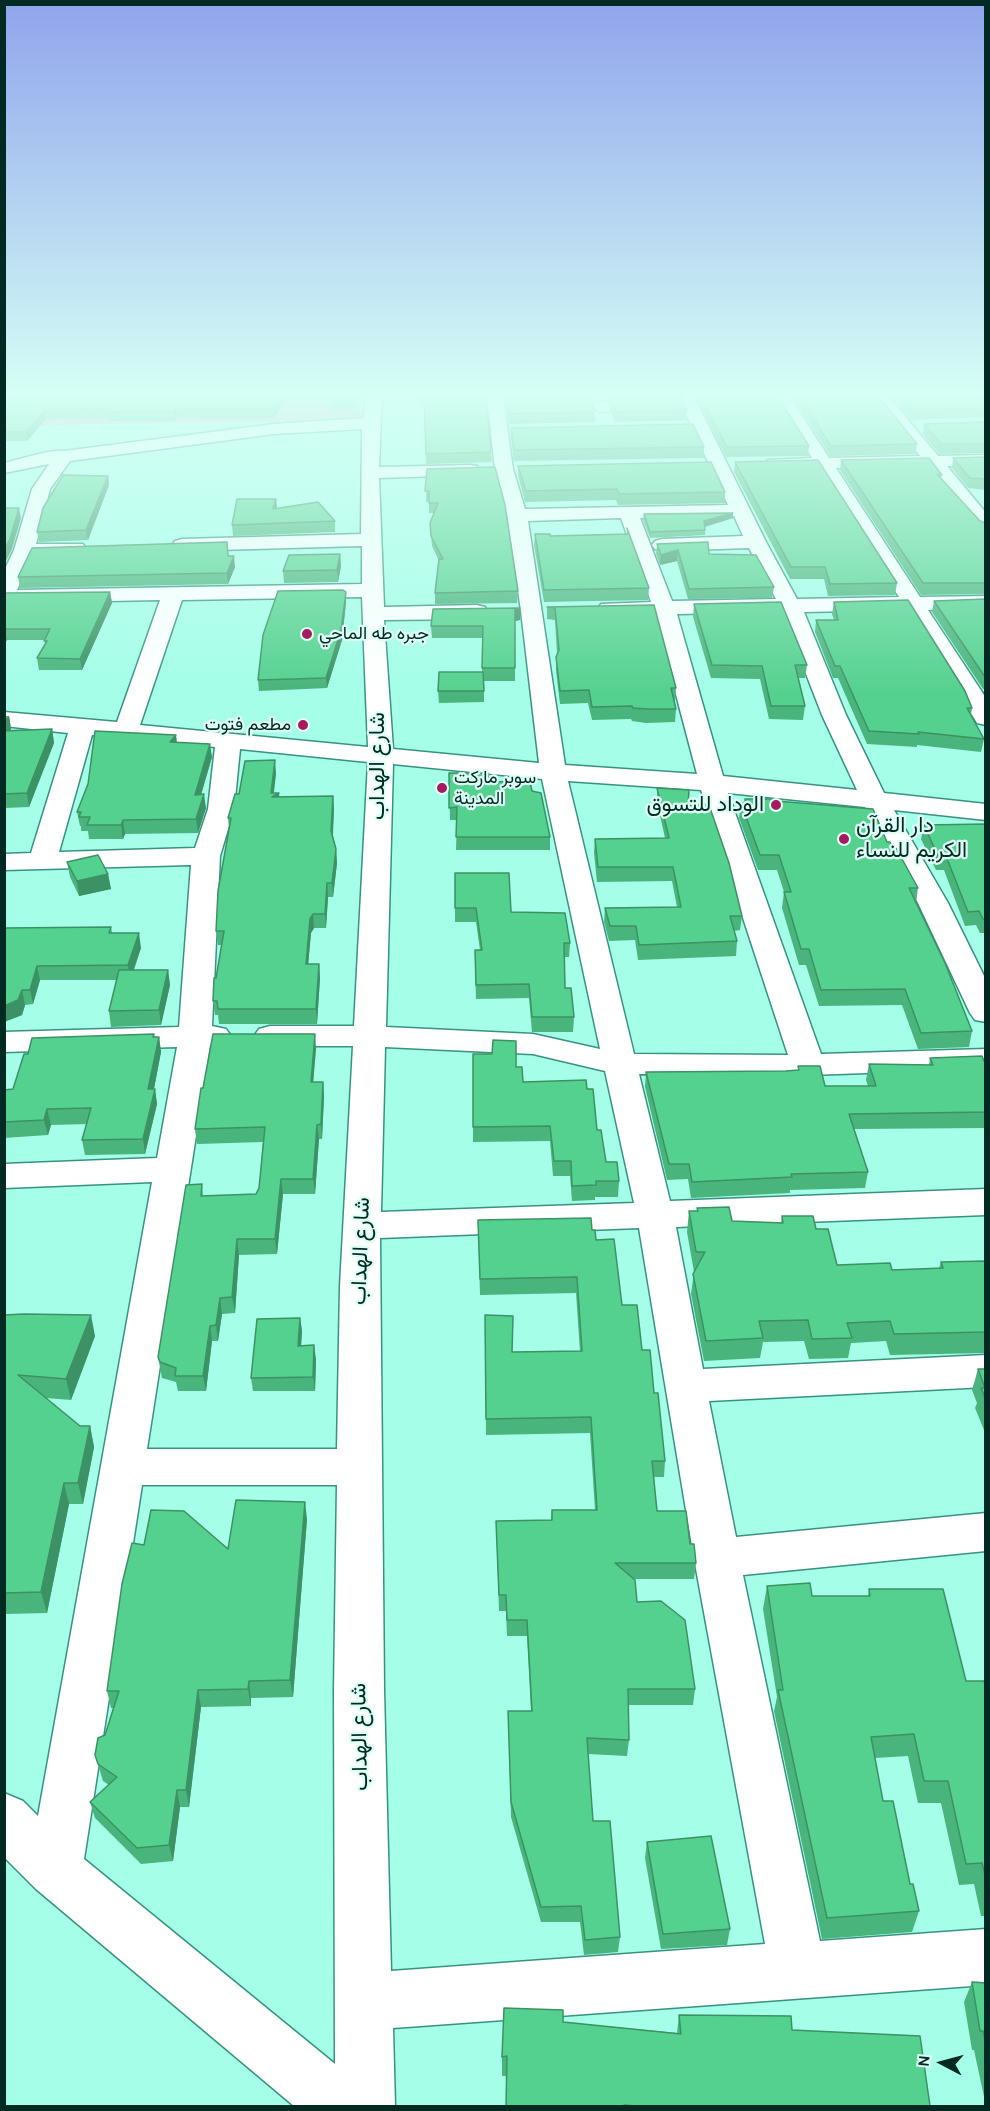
<!DOCTYPE html>
<meta charset="utf-8">
<style>
body{margin:0}
#map{position:relative;width:990px;height:2111px;overflow:hidden;background:#a4fee8;font-family:Karla,sans-serif}
canvas{display:block}
.frame{position:absolute;inset:0;border:6px solid #022a22;pointer-events:none}
.north{position:absolute;left:912px;top:2033px;width:60px;height:60px;-webkit-text-stroke:4px #defff6;paint-order:stroke;rotate:276deg;font-size:16px;font-weight:700;line-height:24px;text-align:center;color:#022a22}
.north::after{content:'';display:block;margin:auto;width:21px;height:27px;background:#022a22;clip-path:polygon(50% 0,100% 100%,50% 72%,0 100%)}
</style>
<div id="map">
<canvas width="990" height="2111"></canvas>
<div class="frame"></div>
<div class="north">N</div>
</div>
<script>
const context = document.querySelector('canvas').getContext('2d');
context.lineJoin = 'round';
function fillPath(path, color) { context.fillStyle = color; context.fill(path, 'evenodd'); }
function trace(path, color, width, dash) { context.strokeStyle = color; context.lineWidth = width; context.lineCap = dash ? 'butt' : 'round'; context.setLineDash(dash || []); context.stroke(path); }
function drawText(font, color, halo, rows, align = 'center') {
  context.font = font + ' Karla,Vazirmatn,sans-serif'; context.lineWidth = 4.5; context.setLineDash([]); context.textBaseline = 'middle'; context.strokeStyle = halo; context.fillStyle = color; for (const [text, x, y, turn = 0] of rows) {
    context.save(); context.translate(x, y); context.rotate((+turn || 0) * Math.PI / 180); context.textAlign = isNaN(turn) ? turn : align; if (halo) context.strokeText(text, 0, 0); context.fillText(text, 0, 0); context.restore();
  }
}
fillPath(new Path2D(`
 M4 397H361L360 419 5 426Z`), '#f4a1be');
const minor = new Path2D(`
 M366 397H382L379 467 471 465 477 466 480 470 477 474 471 475 379 478 384 607 477 605 485 607 488 612 485 617 477 619 384 620 393 749 539 763 521 611 507 515 495 469 487 397H503L513 469 525 509 728 505 678 397H694L766 542 797 599 899 597 818 469H774L768 468 765 464 768 460 812 458 774 397H790L829 458 920 456 873 397H889L938 456 986 455V465L947 466 986 513V532L979 530 928 466 836 468 920 597 986 596V608L928 610 986 698V725L977 723 974 718 906 610 804 612 846 715 884 793 986 804V820L894 810 948 903 986 980V1022L975 1020 970 1013 918 903 865 807 728 793 821 1054 986 1049V1069L808 1075 639 1074 670 1201 986 1189V1215L676 1227 703 1369 986 1355V1387L709 1401 736 1537 986 1513V1551L743 1575 820 1941 986 1929V1985L393 2028 395 2106H294L36 1889 4 1857V1793L23 1801 38 1816 152 1182 4 1188V1164L157 1158 177 1047 4 1052V1032L179 1027 191 865 4 870V854L31 853 68 733 4 726V712L117 722 160 600 4 603V571L14 550 32 489 49 464 4 473V463C21 459 51 449 64 451L274 424 363 418ZM362 429 361 534 182 539 175 541 172 545 175 549 182 551 362 546V584L17 590 32 556 76 554 83 552 86 548 83 544H36L50 489 70 461 274 434ZM734 516 743 536 662 539 655 541 652 545 655 549 662 551 749 548 776 599 672 601 640 518ZM621 518 651 602 601 604 598 609 601 614 655 615 697 774 565 765 528 521ZM362 597 368 747 140 725 182 600ZM782 612 822 715 857 790 723 776 677 614ZM92 735 215 747 208 809 195 848 59 852ZM240 749 368 762 354 1026H270L259 1029 254 1036 259 1043 270 1046H353L340 1286 337 1449H147L210 1046 226 1043 231 1036 226 1029 212 1026 220 856 234 809ZM393 764 542 779 600 1049 533 1034 386 1027ZM568 781 701 790 788 1055 634 1054ZM385 1047 533 1054 605 1071 634 1203 381 1212ZM639 1228 694 1558 765 1944 391 1971 384 1690 380 1238ZM142 1485H337L334 1690 335 2064 84 1859Z
 M652 401 660 406 658 409 600 412 592 407 600 402Z`);
trace(minor, '#379380', 3);
fillPath(minor, '#fff');
fillPath(new Path2D(`
 M4 397 287 398 273 418H177L175 421H109V418L46 419 27 441H4Z
 M329 397H357V408L330 409Z
 M420 397H486L491 452 492 462 426 464 424 402H420Z
 M505 397H589L595 412V422L509 424Z
 M605 397H681L687 410 686 420 615 422Z
 M695 397H778L809 446 808 456 726 457Z
 M793 397H879L917 444 915 454 830 456Z
 M892 397H986V417L911 420Z
 M986 422V453L939 454 923 434 924 424Z
 M511 428 704 447V458L514 461 511 438Z
 M986 457V490L968 488 952 468 953 458Z
 M841 460 942 475 941 479 980 521 986 523V594L921 595 840 470Z
 M735 462 897 583 895 595 828 596 824 579H790L734 472Z
 M518 466 725 492V503L618 505 616 500 525 502 518 476Z
 M427 469 518 591 517 603 435 604V593L439 561 432 546 430 523 434 513H429V502H426Z
 M108 476 109 485 88 540 39 542 37 532Z
 M276 499 277 508 335 521V532L233 536 232 525Z
 M733 513V518L705 527V535L650 538 643 520 644 514Z
 M627 528 649 588 648 600 544 602 534 545 535 534 550 536 627 534Z
 M657 544 709 554 774 587 772 598 688 599 677 561 660 565 656 554Z
 M340 554 341 566 338 582 284 583 283 571Z
 M228 556 235 567 228 584 20 588 18 577Z
 M110 592 112 603 82 670H39L37 658 45 645V640H7L4 644V593Z
 M346 592V602L342 640 327 688 259 691 258 680Z
 M986 599V689H983L932 612 934 601Z
 M834 602 972 708 971 714 984 739 981 752 917 745V747L867 744 838 678H833L815 632 816 620H834L832 614Z
 M694 604 807 665 805 678H798L805 706 803 720 769 719 760 679 711 678 693 617Z
 M654 605 676 688 675 701H674L676 709 675 722 646 723 632 721 631 719 592 720 588 703 560 704 556 670V657L557 653 555 620 547 619V607Z
 M520 608V620L515 621V681H484V702L439 703 438 691 482 672V638H432L431 626Z
 M4 716H9L11 729 10 730 52 729 54 743 29 807 4 808Z
 M176 735 177 743 212 757 201 795 206 808 198 833 125 834 123 839H89L88 831H81V826H80L77 812Z
 M276 773 274 793H279V797L333 796 334 809 333 836 336 849 337 863 333 897H328L326 928H314L311 933 308 964H319L320 978 317 1024H219L218 1015H215L213 1001 222 945H218L216 931 229 828 228 818Z
 M449 773 532 791 550 837V850H456L457 820H450Z
 M657 788 688 805 742 916 740 930 734 931 737 941 736 956 638 960 635 940 609 941 604 922 605 908 677 907 672 881 597 882 594 853 595 839 665 838 657 802Z
 M745 799 776 801 887 842 893 848 918 888 916 903 972 1031 969 1047 918 1049 902 1005 819 1006 806 965H799L782 908 784 892 777 870H758L739 818 741 803H744Z
 M986 824V933H980L976 925 965 926 944 870H936L921 839 924 825Z
 M67 862 108 874 111 889 79 896 70 877Z
 M455 873 511 912 570 943 569 957H565V988L574 1017 573 1032H532L529 998 476 999 475 964 480 950 476 922H455Z
 M111 927 112 933 141 948 134 970H168L170 985 161 1025 111 1027 109 1011 117 980H40L33 1004 25 1005 22 1015 4 1022V928Z
 M154 1034V1037H159L161 1052 154 1089H155L157 1104 145 1154 85 1155 82 1140 87 1124 51 1125 48 1135 4 1138V1090L13 1089Z
 M316 1048 313 1082H323L324 1096 322 1139H319L315 1194H283L277 1254 239 1255 235 1313 222 1314 218 1341H212L206 1391H178L176 1382 162 1378 158 1357 202 1184 203 1196 256 1194 259 1188 263 1142 197 1144 195 1129 203 1088Z
 M473 1054 516 1067 523 1082 587 1089 606 1162 619 1181 618 1197H595V1200L572 1201 570 1176H553L550 1141 473 1142Z
 M930 1058 986 1061V1128L854 1129 868 1172 865 1188 790 1190V1193L691 1198 688 1179 667 1180 645 1087 646 1072 786 1071 798 1070V1066L825 1086H868L866 1080 869 1064 929 1065Z
 M697 1208 732 1221 781 1223 782 1216 816 1229 837 1265 892 1270 939 1268 941 1262 986 1261V1353L890 1355 886 1341 851 1343 848 1358 809 1359 804 1341 763 1342 760 1358 704 1361 691 1294 694 1272 687 1232 689 1211H697Z
 M478 1220 592 1230 622 1305 642 1350 654 1393 665 1461 664 1477H654L657 1511 690 1544 696 1563 694 1579H635L637 1602 695 1689 693 1705H628L629 1740 627 1756 588 1754 593 1821 620 1937 618 1952 584 1955 580 1922H541L511 1817 508 1711H531L527 1636H507L506 1611H499L496 1521 551 1520 552 1510H595L590 1433 486 1435 485 1315 513 1352 580 1351 576 1293 480 1295Z
 M4 1315 95 1336 71 1400 46 1398 80 1426H90L94 1447 83 1504H69L47 1613 4 1614Z
 M300 1318 302 1331 301 1346 316 1359 315 1391H253L251 1378Z
 M978 1369H986V1435L975 1408 977 1403 972 1390Z
 M307 1519 293 1697 251 1698V1706L201 1707 189 1807H180L173 1861 141 1864 95 1818 90 1802 109 1785 103 1781 95 1755 105 1735 113 1708H111L107 1691 144 1545 228 1549Z
 M767 1586 812 1596H868L869 1589 966 1681 986 1688V1916H981L974 1884 959 1885 941 1803H918L908 1756 875 1758 883 1801 919 1911 912 1932 822 1939 774 1711 777 1697 763 1609Z
 M647 1842 730 1929 727 1945 661 1949 645 1858Z
 M972 1982 986 1983V2106L974 2050H972L964 2002Z
 M679 2015 792 2030 930 2106H506L507 2076H502V2057L563 2022 677 2033Z`), '#49b47b');
fillPath(new Path2D(`
 M281 397H287V398L273 418V409Z
 M176 408 177 418 175 421 174 411Z
 M45 410 46 419 27 441 26 432Z
 M108 476 109 485 88 540 86 530Z
 M276 499 277 510 273 509Z
 M19 508 21 518 12 549 4 565V550Z
 M733 513V518L704 527V521Z
 M678 550 677 561 660 565 661 555Z
 M340 554 341 566 338 582 337 570Z
 M234 556 235 567 228 584 227 573Z
 M110 592 112 603 82 670 80 659Z
 M346 592V602L342 640 327 688 326 678Z
 M520 608V620L515 621V609Z
 M4 629 7 640 4 644Z
 M9 716 11 729 4 737V721Z
 M52 729 54 743 29 807 27 793Z
 M176 735 177 748 170 742Z
 M210 744 212 757 197 808 195 795Z
 M275 760 276 773 273 797 279 793 280 806 271 793Z
 M204 794 206 808 198 833 196 819Z
 M333 796 334 809 332 844 331 831Z
 M123 820 125 834 123 839 121 825Z
 M336 849 337 863 333 897 332 883Z
 M108 874 111 889 79 896 77 881Z
 M327 883 328 897 326 928 325 914Z
 M313 914 314 928 311 933 307 978 306 964 310 919Z
 M139 933 141 948 130 979 128 965Z
 M319 964 320 978 317 1024 316 1009Z
 M37 966 40 980 33 1004 30 990Z
 M168 970 170 985 161 1025 159 1010Z
 M22 990 25 1005 22 1015 4 1022V1006Z
 M154 1034 156 1049 159 1037 161 1052 151 1104 148 1089Z
 M315 1034 316 1048 312 1097 311 1082Z
 M323 1082 324 1096 322 1139 321 1124Z
 M155 1089 157 1104 145 1154 143 1139Z
 M47 1109 51 1125 48 1135 44 1120Z
 M317 1125 319 1139 315 1194 313 1179Z
 M281 1179 283 1194 277 1254 275 1239Z
 M237 1239 239 1255 235 1313 232 1297Z
 M220 1298 222 1314 218 1341 216 1325Z
 M91 1315 95 1336 71 1400 66 1379Z
 M300 1318 302 1331 300 1360 298 1346Z
 M210 1326 212 1341 206 1391 203 1376Z
 M314 1345 316 1359 315 1391 313 1377Z
 M90 1426 94 1447 83 1504 78 1483Z
 M64 1483 69 1504 47 1613 41 1592Z
 M305 1502 307 1519 293 1697 290 1680Z
 M249 1681 251 1698V1706L248 1689Z
 M198 1690 201 1707 189 1807 186 1790Z
 M177 1790 180 1807 173 1861 169 1845Z`), '#3c9264');
const building = new Path2D(`
 M4 397H281L273 409 176 408 174 411 108 412 109 409 45 410 26 432H4Z
 M329 397H356V399L329 400Z
 M424 397H486L491 452 426 454Z
 M506 397H589L595 412 509 414Z
 M609 397H681L687 410 616 412Z
 M701 397H778L809 446 727 447Z
 M800 397H879L917 444 831 446Z
 M901 397H986V408L912 410Z
 M986 422V444H941L924 424Z
 M693 424 704 447 514 450 511 428Z
 M986 457V479L970 478 953 458Z
 M929 458 942 475 937 474 980 521 986 523V583H923L841 460Z
 M818 460 897 583 830 584 825 567H791L735 462Z
 M711 462 725 492 619 494 617 489 526 491 518 466Z
 M495 467 505 505 518 591 435 593 439 559H443L431 536 430 523 438 503H429V491H425L427 469Z
 M63 475 108 476 86 530 37 532 43 508Z
 M237 499H276L273 509 318 502 335 521 232 525Z
 M4 508H19L10 539 4 550Z
 M733 513 704 521 705 530 650 532 644 514Z
 M627 528 649 588 544 590 535 534H550V536L628 534Z
 M227 542 228 556H234L227 573 18 577 32 548Z
 M708 542 709 554 756 555 774 587 689 589 678 550 661 555 657 544Z
 M340 554 337 570 283 571 289 555Z
 M343 590 346 592 341 630 326 678 258 680 263 635 278 591Z
 M110 592 80 659 37 658 47 641H44L50 629H4V593Z
 M986 599V677H985L934 601Z
 M908 600 965 691 972 708H967L984 739 918 732 919 734 869 731 840 666H835L816 620H838L834 602Z
 M781 602 807 665H795L805 706H771L762 666 712 665 694 604Z
 M654 605 676 688H671L676 709H647L633 708 632 706 592 707 589 690 560 691 556 657 559 650 555 608 547 607Z
 M520 608 515 609V668H482L483 626H431L433 609Z
 M439 672H483L484 691H438Z
 M52 729 27 793 4 794V731Z
 M95 731 176 735 170 742 210 744 195 795 204 794 196 819 123 820 121 825H87L90 817H79L81 812H77L88 784Z
 M275 760 271 793H279L272 797 333 796 331 831 336 849 332 883H327L325 914H313L310 919 306 964H319L316 1009H218L217 1001H213L214 978H216L224 931H216L218 891 231 818H228L235 794H239L245 761Z
 M449 773H488L489 782 530 781 532 791 541 793 550 837H456L457 807 449 808Z
 M657 788 689 790 688 805H709L729 863 742 916H730L737 941 639 945 636 926H610L605 908 681 907 673 867H598L595 839 669 838Z
 M745 799H776V801L873 809 887 842H890L893 848H896L918 888H909L945 963 972 1031 921 1033 905 989 821 990 809 949H801L784 892H791L779 855H760L741 803H746Z
 M986 824V919H983L979 911 968 912 946 856H938L924 825Z
 M98 855 108 874 77 881 67 862Z
 M455 873H509L511 912 565 913 570 943H564L565 988H571L574 1017H532L529 984 476 985 475 950H482L476 908H455Z
 M111 927 109 933H139L128 965 37 966 30 990H22L18 1000 4 1006V928Z
 M119 970H168L159 1010 109 1011Z
 M154 1034 153 1037H159L148 1089H155L143 1139 82 1140 91 1108 47 1109 44 1120 4 1122V1090L13 1089 24 1054H28L32 1038Z
 M213 1034H315L311 1082H323L321 1124 317 1125 313 1179H281L275 1239H237L232 1297 220 1298 216 1325 210 1326 203 1376H175L176 1368 160 1362 158 1357 186 1185 202 1184 201 1196 256 1194 259 1188 265 1127 195 1129 201 1088H203Z
 M493 1040 516 1041V1067H522L523 1082 586 1080 587 1089H593L597 1130H601L606 1162H617L619 1181H596V1185L572 1186 571 1161H554L550 1126 473 1127V1054H492Z
 M982 1056 984 1061H986V1112L849 1114 868 1172 791 1174 792 1177 692 1182 689 1164H669L646 1072 786 1071 799 1070 798 1066H820L825 1086H876L869 1064 933 1065 930 1058Z
 M729 1207 732 1221 783 1223 782 1216H813L816 1229H828L837 1265 890 1263 892 1270 943 1268 941 1262 986 1261V1332L894 1334 890 1321 847 1323 852 1338 812 1339 808 1320 759 1321 763 1338 706 1341 693 1274 705 1252H696L689 1211H698L697 1208Z
 M591 1218 592 1230H595L596 1240 614 1239 622 1305H637L642 1350H650L654 1393H658L665 1461H652L657 1511H686L690 1544H694L696 1563H615L635 1580 637 1602 661 1601 685 1620 695 1689H628L629 1740 587 1738 593 1821H610L620 1937 585 1940 581 1906 541 1907 511 1802 508 1711H532L527 1620H507L506 1595H499L496 1521 552 1520V1510H597L591 1417 486 1419 485 1315 513 1316 512 1352 582 1351 577 1277 480 1279 478 1220Z
 M24 1314 91 1315 66 1379 18 1375 80 1426H90L78 1483H64L41 1592 4 1593V1315Z
 M300 1318 298 1346 314 1345 313 1377 251 1378 257 1319Z
 M978 1369H986V1400L981 1388H985Z
 M236 1500 305 1502 290 1680 249 1681 248 1689 198 1690 186 1790H177L169 1845 137 1848 90 1802 117 1777 98 1764 95 1755 98 1738 105 1735 119 1691H107L122 1584 132 1543 144 1545 151 1510 184 1511 228 1549Z
 M810 1583 812 1596H870L869 1589H943L966 1681H984L986 1688V1879L982 1863 966 1864 948 1781H924L914 1734 871 1737 883 1801H893L910 1884H913L919 1911 827 1918 778 1690H783L767 1586Z
 M711 1836 730 1929 663 1934 647 1842Z
 M972 1982 986 1983V2045L983 2031H980Z
 M504 2008 563 2010V2022L681 2034 679 2015 791 2016 792 2030 920 2036 930 2106H638L624 2105V2106H506L507 2056 502 2057Z`);
fillPath(building, '#55d18f');
trace(building, '#3c9264', 1.5);
const sky = context.createLinearGradient(0, 0, 0, 692);
sky.addColorStop(0, '#90a4ec');
sky.addColorStop(0.57, '#d6fff5');
sky.addColorStop(1, '#d6fff500');
context.fillStyle = sky;
context.fillRect(0, 0, 990, 692);
for (const [x, y, r, color] of [
 [307,634,6,"#a61a60"],
 [303,725,6,"#a61a60"],
 [442,788,6,"#a61a60"],
 [776,805,6,"#a61a60"],
 [844,839,6,"#a61a60"]
]) { const dot = new Path2D(); dot.arc(x, y, r, 0, 2 * Math.PI); context.fillStyle = color; context.fill(dot); trace(dot, '#defff6', 2); }
drawText('18px', '#022a22', '#defff6', [
 ["جبره طه الماحي",319,634],
 ["مطعم فتوت",291,725,"right"],
 ["سوبر ماركت",454,778],
 ["المدينة",454,799]
], 'left');
drawText('22px', '#022a22', '#defff6', [
 ["شارع الهداب",378,766,-90],
 ["شارع الهداب",361,1251,-88],
 ["شارع الهداب",360,1737,-91]
]);
drawText('22px', '#022a22', '#defff6', [
 ["الوداد للتسوق",764,805],
 ["دار القرآن",856,826,"left"],
 ["الكريم للنساء",856,851,"left"]
], 'right');
</script>
